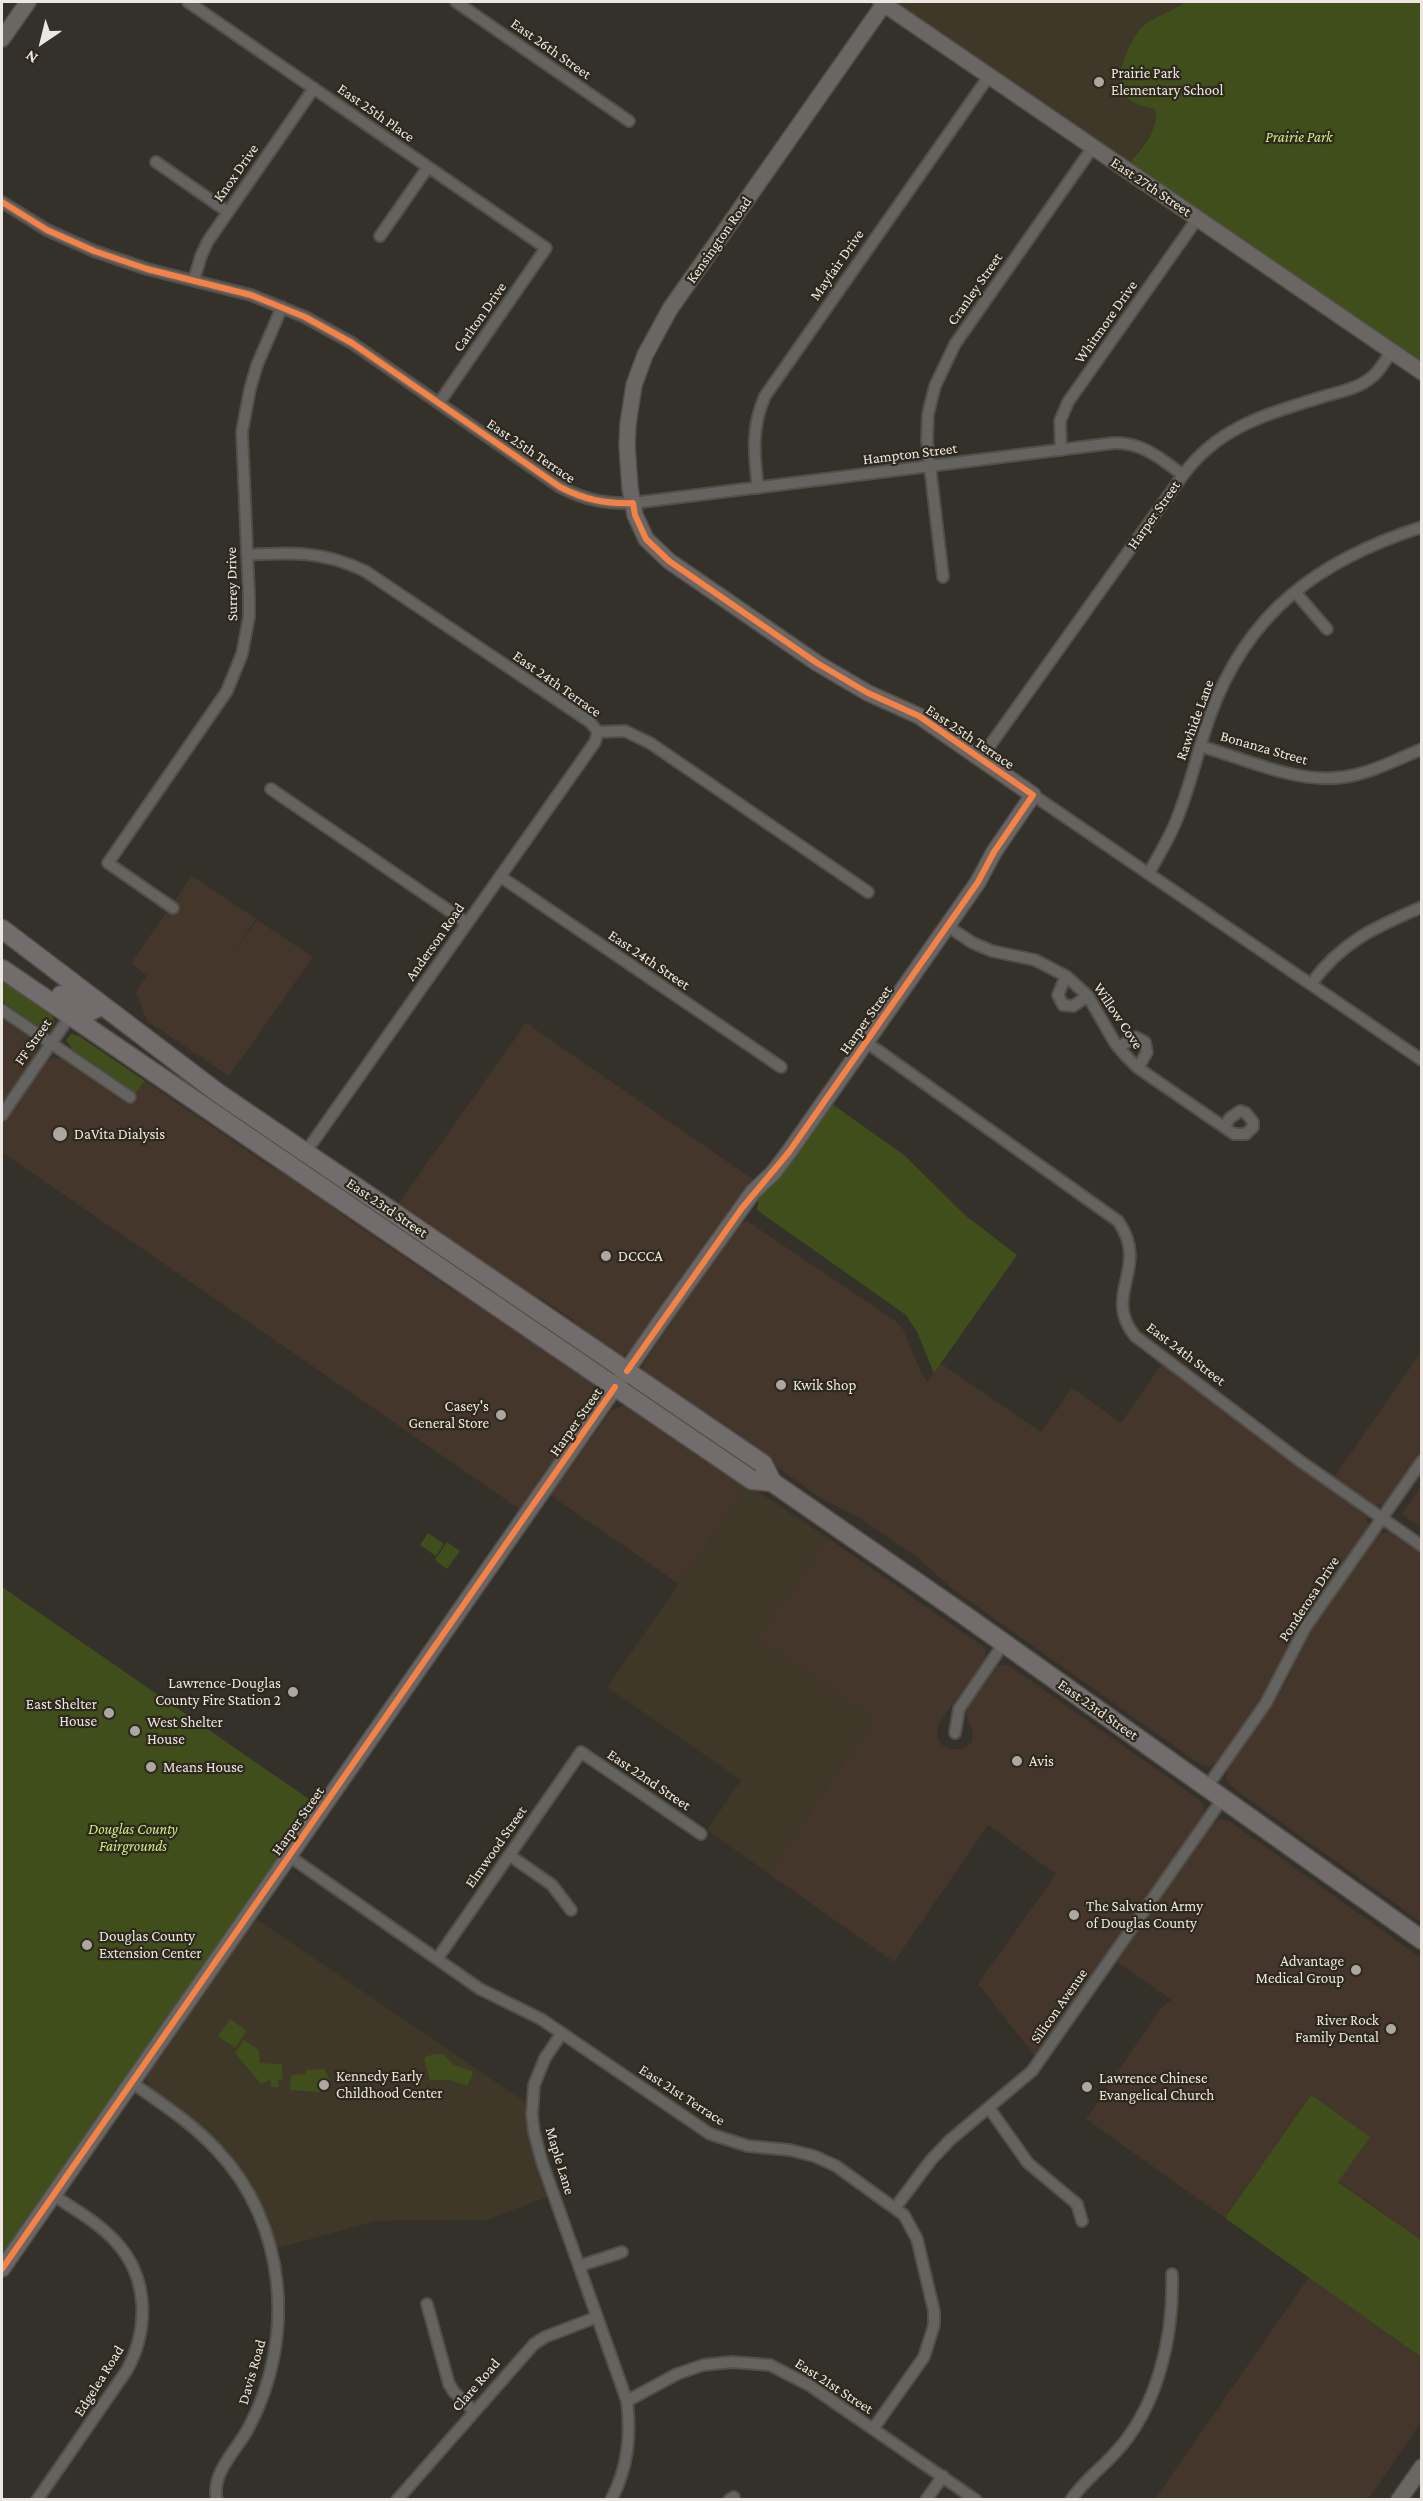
<!DOCTYPE html>
<style>
body{margin:0}
#map{position:relative;width:1423px;height:2501px;overflow:hidden;background:#34312a;font-family:"Crimson Pro",serif}
canvas{display:block}
.frame{position:absolute;inset:0;border:3px solid #ece8e1;pointer-events:none}
.north{position:absolute;left:12px;top:12px;width:60px;height:60px;-webkit-text-stroke:4px #2e281d;paint-order:stroke;rotate:215deg;font-size:16px;font-weight:700;line-height:24px;text-align:center;color:#ece8e1}
.north::after{content:'';display:block;margin:auto;width:21px;height:27px;background:#ece8e1;clip-path:polygon(50% 0,100% 100%,50% 72%,0 100%)}
</style>
<div id="map">
<canvas width="1423" height="2501"></canvas>
<div class="frame"></div>
<div class="north">N</div>
</div>
<script>
const context = document.querySelector('canvas').getContext('2d');
context.lineJoin = 'round';
function fillPath(path, color) { context.fillStyle = color; context.fill(path, 'evenodd'); }
function trace(path, color, width, dash) { context.strokeStyle = color; context.lineWidth = width; context.lineCap = dash ? 'butt' : 'round'; context.setLineDash(dash || []); context.stroke(path); }
function drawText(font, color, halo, rows, align = 'center') {
  context.font = font + ' "Crimson Pro",serif'; context.lineWidth = 4.5; context.setLineDash([]); context.textBaseline = 'middle'; context.strokeStyle = halo; context.fillStyle = color; for (const [text, x, y, turn = 0] of rows) {
    context.save(); context.translate(x, y); context.rotate((+turn || 0) * Math.PI / 180); context.textAlign = isNaN(turn) ? turn : align; if (halo) context.strokeText(text, 0, 0); context.fillText(text, 0, 0); context.restore();
  }
}
fillPath(new Path2D(`
 M192 876 256 919 233 953 257 920 313 957 229 1076 147 1021 136 992 147 976 131 963Z
 M2 1018 34 1040 37 1052 2 1105Z
 M526 1023 754 1180 629 1351 624 1355H614L593 1341 572 1319 540 1298 513 1286 396 1207Z
 M54 1058 62 1059 128 1105 145 1081 268 1165 307 1185 342 1215 454 1291 492 1311 591 1379 596 1393 594 1400 521 1510 2 1152V1126L46 1062Z
 M747 1221 894 1320 903 1329 920 1370 927 1382 940 1363 1041 1432 1072 1388 1121 1423 1162 1364 1303 1471 1366 1516 1368 1524 1367 1529 1299 1625 1264 1695 1216 1762 1209 1767 1201 1765 950 1587 918 1558 860 1518 822 1499 644 1373 643 1366 646 1360 701 1279 740 1224Z
 M1421 1352V1451L1387 1500 1380 1505 1374 1504 1334 1477Z
 M624 1405 629 1406 748 1485 679 1584 550 1495 610 1412Z
 M1421 1486V1528L1402 1514Z
 M1388 1532 1421 1553V1922L1258 1806 1230 1785 1226 1778 1228 1769 1281 1691 1312 1629 1376 1537 1380 1533Z
 M828 1538 985 1648V1660L939 1723 937 1737 943 1746 950 1749H961L971 1743 973 1733 966 1715 968 1707 997 1666 1007 1664 1200 1800 1204 1806 1203 1816 1035 2056 978 1984 1056 1874 988 1825 894 1962 768 1873 874 1719 758 1639Z
 M1218 1820H1228L1421 1958V2240L1338 2181 1311 2095 1225 2218 1086 2119 1160 2009 1172 2000 1117 1962 1212 1825Z
 M1309 2277 1421 2357V2422L1379 2484 1368 2499H1155Z`), '#44362b');
fillPath(new Path2D(`
 M894 2H1243L1130 163Z
 M748 1485 828 1538 759 1639 874 1719 768 1873 707 1830 741 1780 607 1687Z
 M255 1918 525 2102 530 2144 547 2197 486 2220 376 2221 277 2248 260 2203 235 2161 197 2122 150 2087 146 2079 148 2072Z`), '#3f3727');
fillPath(new Path2D(`
 M1185 2H1421V372L1125 169C1137 153 1161 130 1155 109 1123 103 1112 89 1125 57 1129 48 1134 36 1141 28 1153 16 1173 12 1185 2Z
 M2 977 52 1015 55 1023 52 1028 42 1029 2 1001Z
 M71 1034 79 1036 145 1081 136 1093 72 1049 66 1040Z
 M832 1104 904 1155 966 1216 1017 1255 934 1373 917 1332 906 1315 757 1210 759 1197 788 1167Z
 M428 1533 444 1544 436 1556 420 1545Z
 M447 1542 460 1551 447 1569 435 1560Z
 M2 1587 316 1804 2 2256Z
 M230 2019 247 2031 235 2048 218 2036Z
 M244 2040 259 2050 260 2063 282 2064 283 2079 278 2080 279 2087H271L270 2080 261 2084 235 2053Z
 M438 2054 444 2055 454 2065 472 2071 473 2074 467 2086 450 2080H430L424 2059 426 2056Z
 M324 2069 330 2080V2084L319 2092 290 2090 291 2075 306 2074V2070Z
 M1311 2095 1370 2137 1338 2182 1421 2240V2357L1225 2218Z`), '#404e1b');
const street = new Path2D(`
 M188 2 546 248 439 403
 M456 2 629 121
 M156 162 228 212
 M2 202 47 230 94 251 147 269 251 295 305 317 352 343 560 487C585 500 606 504 633 503L1114 443C1142 442 1161 459 1183 475
 M380 236 428 167
 M194 280 201 256 208 241 314 88
 M1061 450 1060 421 1068 402 1197 219
 M758 488C754 455 751 427 765 396L989 76
 M247 555C292 552 323 551 365 571L590 722 598 732
 M943 577 927 441 928 414 935 386 955 344 1093 147
 M1295 592 1327 629
 M598 732 625 731 650 743 868 892
 M1200 746C1246 759 1296 784 1344 777 1371 773 1396 760 1422 749
 M981 758 1183 475C1220 425 1269 414 1325 396 1339 392 1356 389 1368 380 1378 374 1385 361 1391 352
 M271 789 467 923
 M1033 795 1422 1060
 M1149 873C1159 854 1171 836 1178 816 1191 784 1198 749 1210 716 1247 612 1319 560 1422 527
 M501 877 781 1067
 M173 908 108 863 227 691 242 654 249 617V597L242 432 250 389 257 365 282 307
 M947 926 973 943 992 951 1035 960 1066 976 1088 996 1115 1043 1125 1055 1138 1068 1234 1134H1246L1253 1127V1122L1246 1113 1240 1111 1230 1118 1224 1127
 M1066 976 1058 995 1063 1005 1073 1006 1088 996
 M1311 984C1341 942 1375 927 1422 907
 M2 1010 130 1097
 M866 1042 1118 1221C1151 1268 1101 1294 1135 1336L1300 1461 1422 1546
 M1118 1047 1136 1037 1145 1042 1147 1052 1138 1068
 M2 1115 70 1016
 M303 1156 595 742 598 732
 M955 1733 959 1709 1004 1643
 M1207 1787 1266 1703 1305 1628 1422 1461
 M509 1855 552 1885 571 1910
 M289 1856 480 1989 541 2019 710 2134 748 2146 790 2150 814 2156 836 2166 904 2215 917 2239 934 2311V2325L924 2357 873 2429
 M437 1959 581 1752 701 1834
 M562 2033 545 2058 534 2085 532 2115 534 2132 542 2162 627 2401C631 2436 628 2468 611 2500
 M131 2082C161 2103 192 2123 217 2150 287 2224 296 2338 249 2427 238 2449 210 2473 217 2500
 M989 2108 1028 2163 1077 2204 1082 2221
 M895 2208 931 2160 950 2140 1032 2071 1223 1798
 M579 2266 622 2252
 M427 2304 449 2384 454 2392 474 2411
 M627 2401 677 2374 703 2365 732 2362 770 2365 809 2385 976 2500
 M37 2500 127 2370C149 2329 149 2278 116 2242 99 2223 74 2209 53 2195
 M397 2500 534 2344 545 2337 597 2317
 M729 2500 734 2497
 M926 2500 943 2476
 M1071 2500C1083 2481 1101 2469 1115 2453 1158 2407 1174 2336 1172 2274`);
const secondary = new Path2D(`
 M881 2 1422 372
 M2 39 28 2
 M2 2269 663 1318 753 1192 773 1173 789 1152 978 882 994 852 1033 795 919 716 868 693 817 663 669 561 646 539 635 515 630 488 627 446 628 424 634 385 645 355 670 309 884 4
 M1399 2500 1422 2467`);
const primary = new Path2D(`
 M2 929 218 1093 763 1464 772 1482 967 1617 1422 1940
 M2 969 752 1480 772 1482
 M61 995 89 1012 101 1006`);
trace(street, '#524e49', 14);
trace(secondary, '#524e49', 18);
trace(primary, '#524e49', 21);
trace(street, '#65635f', 10);
trace(secondary, '#6a6664', 15);
trace(primary, '#726c6d', 18);
trace(new Path2D(`
 M2 202 47 230 94 251 147 269 251 295 305 317 352 343 560 487C585 500 606 504 633 503L635 515 646 539 669 561 817 663 868 693 919 716 1033 795 994 852 978 882 789 1152 742 1208 627 1371
 M2 2269 615 1387`), '#f48246', 6);
for (const [x, y, r, color] of [
 [1099,82,6,"#aca8a1"],
 [60,1134,8,"#aca8a1"],
 [606,1256,6,"#aca8a1"],
 [781,1385,6,"#aca8a1"],
 [501,1415,6,"#aca8a1"],
 [293,1692,6,"#aca8a1"],
 [109,1713,6,"#aca8a1"],
 [135,1731,6,"#aca8a1"],
 [1017,1761,6,"#aca8a1"],
 [151,1767,6,"#aca8a1"],
 [1074,1915,6,"#aca8a1"],
 [87,1945,6,"#aca8a1"],
 [1356,1970,6,"#aca8a1"],
 [1391,2029,6,"#aca8a1"],
 [324,2085,6,"#aca8a1"],
 [1087,2087,6,"#aca8a1"]
]) { const dot = new Path2D(); dot.arc(x, y, r, 0, 2 * Math.PI); context.fillStyle = color; context.fill(dot); trace(dot, '#2e281d', 2); }
drawText('15px', '#ece8e1', '#2e281d', [
 ["East 26th Street",551,49,35],
 ["East 25th Place",376,113,35],
 ["Knox Drive",236,173,-55],
 ["East 27th Street",1151,187,34],
 ["Kensington Road",719,240,-55],
 ["Mayfair Drive",837,265,-55],
 ["Cranley Street",975,289,-55],
 ["Carlton Drive",480,317,-55],
 ["Whitmore Drive",1106,322,-55],
 ["East 25th Terrace",531,451,34],
 ["Hampton Street",910,454,-7],
 ["Harper Street",1154,515,-55],
 ["Surrey Drive",232,584,-91],
 ["East 24th Terrace",557,684,35],
 ["Rawhide Lane",1195,720,-70],
 ["East 25th Terrace",970,737,34],
 ["Bonanza Street",1264,748,16],
 ["Anderson Road",435,942,-55],
 ["East 24th Street",649,960,34],
 ["Willow Cove",1118,1016,56],
 ["Harper Street",866,1020,-55],
 ["FF Street",33,1042,-55],
 ["East 23rd Street",387,1208,34],
 ["East 24th Street",1186,1354,37],
 ["Harper Street",576,1422,-55],
 ["Ponderosa Drive",1309,1599,-57],
 ["East 23rd Street",1098,1710,35],
 ["East 22nd Street",649,1780,34],
 ["Harper Street",298,1821,-55],
 ["Elmwood Street",496,1847,-55],
 ["Silicon Avenue",1059,2006,-55],
 ["East 21st Terrace",682,2095,33],
 ["Maple Lane",560,2161,73],
 ["Davis Road",252,2372,-74],
 ["Edgelea Road",99,2381,-58],
 ["Clare Road",476,2385,-49],
 ["East 21st Street",834,2386,33]
]);
drawText('15px', '#ece8e1', '#2e281d', [
 ["Prairie Park",1111,73],
 ["Elementary School",1111,90],
 ["DaVita Dialysis",74,1134],
 ["DCCCA",618,1256],
 ["Kwik Shop",793,1385],
 ["Casey's",489,1406,"right"],
 ["General Store",489,1423,"right"],
 ["Lawrence-Douglas",281,1683,"right"],
 ["County Fire Station 2",281,1700,"right"],
 ["East Shelter",97,1704,"right"],
 ["House",97,1721,"right"],
 ["West Shelter",147,1722],
 ["House",147,1739],
 ["Avis",1029,1761],
 ["Means House",163,1767],
 ["The Salvation Army",1086,1906],
 ["of Douglas County",1086,1923],
 ["Douglas County",99,1936],
 ["Extension Center",99,1953],
 ["Advantage",1344,1961,"right"],
 ["Medical Group",1344,1978,"right"],
 ["River Rock",1379,2020,"right"],
 ["Family Dental",1379,2037,"right"],
 ["Kennedy Early",336,2076],
 ["Childhood Center",336,2093],
 ["Lawrence Chinese",1099,2078],
 ["Evangelical Church",1099,2095]
], 'left');
drawText('italic 15px', '#ceed85', '#2e281d', [
 ["Prairie Park",1299,137],
 ["Douglas County",133,1829],
 ["Fairgrounds",133,1846]
]);
</script>
